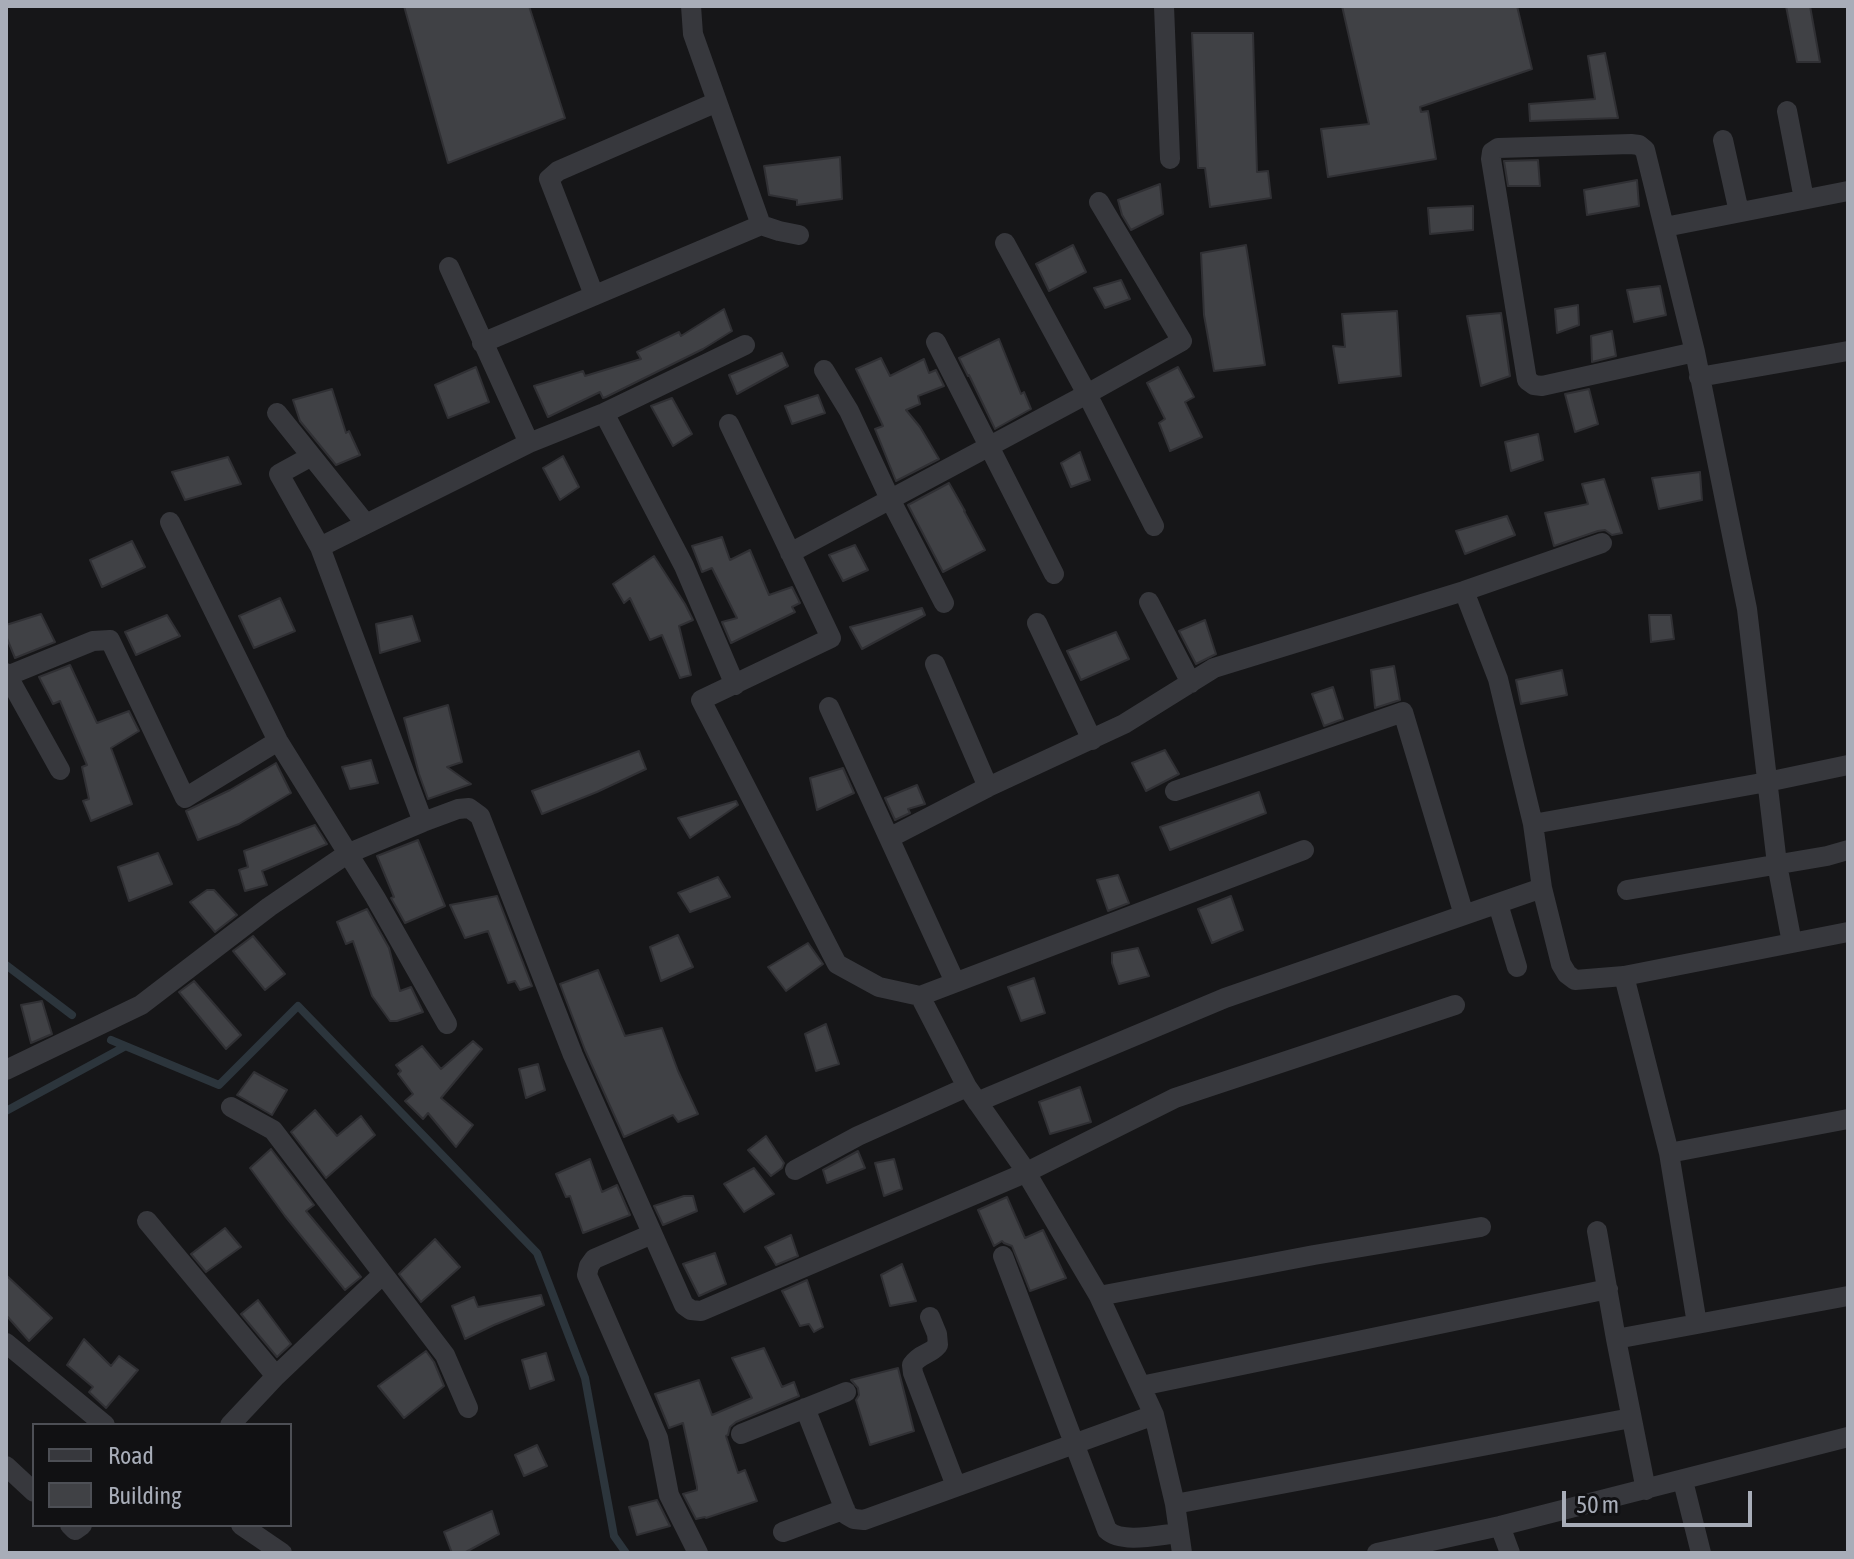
<!DOCTYPE html>
<style>
body{margin:0}
#map{position:relative;width:1854px;height:1559px;overflow:hidden;background:#161618;font-family:"Asap Condensed",sans-serif}
canvas{display:block}
.frame{position:absolute;inset:0;border:8px solid #a8adb8;pointer-events:none}
.legend{position:absolute;left:32px;top:1423px;width:260px;height:104px;box-sizing:border-box;background:#111113;border:2px solid #4d4f55;margin:0;padding:10px 14px;list-style:none;font-size:24px;color:#a8adb8}
.legend li{display:flex;align-items:center;gap:16px;height:40px}
.legend b{width:40px;border:2px solid #4d4f55}
.scale{position:absolute;left:1562px;top:1491px;width:190px;height:36px;box-sizing:border-box;border:4px solid #a8adb8;border-top:0;padding-left:10px;font-size:24px;line-height:28px;white-space:nowrap;color:#a8adb8;-webkit-text-stroke:6px #111113;paint-order:stroke}
</style>
<div id="map">
<canvas width="1854" height="1559"></canvas>
<div class="frame"></div>
<ul class="legend">
<li><b style="height:10px;background:#37383d"></b>Road</li>
<li><b style="height:22px;background:#404145"></b>Building</li>
</ul>
<div class="scale">50 m</div>
</div>
<script>
const context = document.querySelector('canvas').getContext('2d');
context.lineJoin = 'round';
function trace(path, color, width, dash) { context.strokeStyle = color; context.lineWidth = width; context.lineCap = dash ? 'butt' : 'round'; context.setLineDash(dash || []); context.stroke(path); }
function fillPath(path, color) { context.fillStyle = color; context.fill(path, 'evenodd'); }
trace(new Path2D(`
 M6 965 72 1015
 M111 1040 219 1085 298 1006 537 1253 585 1378 614 1536 626 1553
 M6 1111 124 1047`), '#2c353c', 8);
const building = new Path2D(`
 M404 6H529L565 118 448 163Z
 M1342 6H1517L1532 69 1420 107 1421 112 1428 111 1436 159 1328 177 1321 129 1369 124Z
 M1786 6H1810L1820 62H1797Z
 M1192 33H1253L1257 172 1268 171 1271 198 1210 207 1205 168H1198Z
 M1605 53 1618 118 1530 121 1529 104 1595 99 1588 56Z
 M840 157 842 199 797 205V200L769 195 764 166Z
 M1538 160 1540 186H1508L1504 161Z
 M1637 180 1639 206 1587 215 1584 190Z
 M1160 184 1163 214 1131 230 1122 215 1118 200Z
 M1473 206V230L1430 234 1428 208Z
 M1073 245 1086 272 1049 291 1036 264Z
 M1246 245 1265 365 1214 371 1204 315 1201 253Z
 M1121 280 1130 299 1105 308 1094 288Z
 M1660 286 1666 315 1634 322 1627 290Z
 M1578 305 1579 325 1557 333 1555 309Z
 M724 309 732 331 703 349 606 397 603 398 600 392 548 417 534 386 583 371 585 376 641 359 637 352 679 332 681 336Z
 M1397 311 1401 376 1339 383 1333 346 1345 347 1342 314Z
 M1501 313 1510 376 1481 386 1467 316Z
 M1612 331 1616 356 1592 362 1591 336Z
 M999 339 1021 394 1024 392 1031 409 995 429 969 375 968 376 959 358Z
 M782 353 788 366 737 394 729 375Z
 M881 358 890 376 924 359 929 373 936 370 944 386 918 396 920 404 906 410 920 427 939 459 896 481 875 429 883 426 856 369Z
 M476 367 489 402 448 418 435 385Z
 M1178 367 1194 397 1185 402 1202 437 1170 451 1159 423 1165 419 1147 383Z
 M332 389 346 433 349 431 360 455 336 465 300 421 293 400Z
 M1589 389 1598 424 1575 432 1565 394Z
 M818 395 825 413 792 424 785 406Z
 M672 398 692 434 673 446 651 406Z
 M1538 434 1543 460 1511 471 1505 442Z
 M1080 452 1090 480 1071 487 1061 463Z
 M563 456 579 487 560 500 543 468Z
 M228 457 241 484 185 500 172 472Z
 M1700 472 1702 500 1659 509 1652 478Z
 M1604 479 1622 533 1612 535 1605 530 1598 531 1554 546 1545 513 1588 504 1582 484Z
 M949 483 965 511H964L985 550 943 572 908 505Z
 M1507 516 1515 535 1465 554 1456 531Z
 M722 537 730 560 750 550 769 595 792 587 800 603 792 607 795 612 731 643 722 622 737 618 712 568 702 572 692 546Z
 M132 541 145 567 102 587 90 560Z
 M855 545 868 570 843 581 829 555Z
 M654 556 685 604 693 620 679 626 691 675 680 678 662 635 650 640 630 598 624 603 613 584Z
 M280 598 295 631 254 648 239 616Z
 M922 608 925 615 862 649 850 627Z
 M41 614 55 642 15 658 6 636V625Z
 M167 615 180 636 136 655 125 632Z
 M1649 615H1671L1674 639 1651 642Z
 M412 616 420 641 380 653 376 624Z
 M1205 620 1216 654 1196 664 1179 631Z
 M1116 632 1129 659 1081 680 1067 651Z
 M70 665 97 723 129 711 139 731 111 748 132 804 91 821 83 801 89 799 82 767 87 765 60 701 53 704 39 677Z
 M1394 666 1400 700 1375 708 1371 670Z
 M1562 670 1567 695 1521 704 1516 680Z
 M1333 687 1343 719 1324 726 1312 694Z
 M448 705 462 762 447 767 471 784 428 799 419 774 404 718Z
 M1165 750 1179 774 1146 791 1132 763Z
 M639 751 646 769 597 792 542 814 532 791Z
 M371 760 378 783 350 789 342 767Z
 M276 763 291 793 239 824 198 840 186 811 230 790Z
 M843 768 854 793 817 810 810 778Z
 M917 785 925 804 908 809 910 813 895 820 885 798Z
 M1259 792 1266 813 1170 850 1160 827Z
 M736 801 738 805 690 838 678 818Z
 M315 825 327 844 262 871 267 885 245 891 239 870 248 867 244 851Z
 M418 840 445 906 405 923 391 898 394 897 377 856Z
 M158 853 172 884 129 901 118 867Z
 M1118 875 1129 903 1108 911 1097 880Z
 M718 877 730 897 690 912 678 893Z
 M207 890H214L237 915 215 932 190 902Z
 M497 896 532 986 520 990 515 981 508 983 488 931 465 938 450 905Z
 M1231 896 1243 930 1212 943 1198 909Z
 M367 909 389 948 400 991 411 987 423 1012 397 1021H390L372 996 353 941 346 944 337 922Z
 M678 935 693 967 661 981 650 947Z
 M253 936 285 974 265 990 233 951Z
 M808 943 823 964 786 991 768 967Z
 M1138 948 1149 976 1119 984 1112 963V953Z
 M598 970 625 1036 662 1028 678 1071 698 1114 678 1122 673 1115 624 1137 585 1050 560 984Z
 M1034 978 1045 1013 1021 1021 1008 987Z
 M194 981 241 1035 226 1049 179 992Z
 M42 1001 52 1034 31 1043 21 1005Z
 M826 1024 839 1064 816 1071 805 1034Z
 M473 1041 482 1049 441 1098 473 1125 456 1147 428 1113 423 1119 405 1101 413 1094 398 1074 401 1071 396 1065 422 1046 441 1069Z
 M538 1064 545 1090 526 1098 519 1069Z
 M254 1072 287 1090 272 1115 237 1095Z
 M1080 1087 1091 1122 1050 1134 1039 1102Z
 M315 1110 337 1136 361 1116 375 1135 326 1178 291 1132Z
 M766 1136 784 1163 782 1168 771 1176 748 1150Z
 M271 1149 314 1205 306 1211 361 1277 345 1290 285 1216 250 1168Z
 M858 1151 865 1168 827 1183 823 1170Z
 M590 1159 602 1192 617 1185 630 1215 583 1233 570 1196 566 1197 556 1174Z
 M894 1159 902 1189 884 1196 875 1163Z
 M754 1168 774 1194 744 1212 724 1184Z
 M684 1196H693L697 1211 663 1225 654 1206Z
 M1007 1197 1025 1238 1043 1230 1066 1278 1030 1291 1012 1246 1004 1243 1002 1241 994 1246 978 1210Z
 M225 1228 241 1247 206 1272 191 1254Z
 M791 1235 798 1256 776 1265 765 1247Z
 M435 1239 460 1267 421 1302 399 1274Z
 M715 1253 726 1284 699 1296 683 1264Z
 M902 1264 916 1301 890 1306 881 1275Z
 M6 1275 52 1318 29 1341 6 1315Z
 M807 1280 823 1327 814 1332 809 1324 800 1326 782 1291Z
 M541 1295 544 1305 494 1325 465 1339 452 1306 474 1297 478 1307Z
 M258 1300 291 1344 277 1357 241 1314Z
 M84 1339 111 1366 119 1356 138 1370 106 1408 89 1392 93 1387 67 1365Z
 M764 1348 782 1387 794 1382 799 1396 736 1422 730 1427 728 1435 726 1436 738 1473 745 1470 757 1501 706 1518 705 1517 696 1519 683 1494 697 1490V1487L683 1423 669 1428 655 1394 699 1380 712 1415 752 1398 732 1358Z
 M426 1351 434 1362 444 1386 404 1418 378 1386Z
 M546 1353 554 1380 530 1389 522 1360Z
 M898 1368 914 1431 870 1445 856 1400 859 1395 858 1388 851 1380Z
 M537 1445 547 1466 524 1476 515 1455Z
 M657 1500 670 1526 637 1535 629 1507Z
 M492 1511 499 1534 464 1553H452L444 1532Z`);
fillPath(building, '#404145');
trace(building, '#303034', 2);
trace(new Path2D(`
 M691 6 693 34 761 225 779 231 799 235
 M1164 6 1170 159
 M1787 111 1804 199
 M1723 140 1739 212
 M1665 227 1848 191
 M1005 243 1087 394 1154 526
 M449 267 529 443
 M594 295 549 179 558 171 717 102
 M936 342 1054 574
 M482 343 761 225
 M1695 352 1542 386 1534 385 1527 380 1491 159 1492 152 1498 148 1631 144 1639 145 1645 150 1695 352 1747 609 1777 864 1792 943
 M824 370 849 411 890 499 944 603
 M1699 377 1848 351
 M277 413 366 524
 M604 413 684 566 735 685
 M729 424 831 638 701 700 837 964 879 987 920 996 1304 850
 M310 457 279 474 320 547 423 822
 M170 522 278 741 375 897 447 1024
 M320 547 529 443 604 413 745 345
 M790 553 1087 394 1182 341 1099 202
 M1464 591 1498 679 1533 824 1542 888 1561 964 1567 974 1575 980 1624 976 1848 932
 M1149 602 1191 683
 M1037 623 1092 740
 M935 664 988 787
 M6 673 60 770
 M7 676 93 641 110 640 185 798 278 741
 M829 707 955 982
 M1175 791 1403 712 1464 915
 M1533 824 1767 782 1848 765
 M889 838 988 787 1124 724 1214 668 1464 591 1602 543
 M1627 890 1827 856 1848 850
 M1498 904 1517 967
 M1624 976 1669 1153 1697 1324
 M920 996 967 1087 1021 1164 1099 1296 1314 1255 1481 1227
 M6 1070 141 1005 269 907 347 854 423 822 458 809 469 808 480 816 573 1055 684 1305 691 1310 701 1311 1025 1173 1175 1098 1455 1005
 M977 1102 1225 998 1542 888
 M231 1107 273 1130 445 1355 468 1408
 M1669 1153 1848 1119
 M795 1170 858 1136 967 1087
 M147 1221 276 1376
 M1597 1231 1616 1339 1646 1490
 M652 1234 594 1259 589 1266 587 1275 658 1438 669 1495 698 1553
 M1003 1256 1107 1530C1122 1544 1158 1535 1179 1533
 M1099 1296 1154 1415 1175 1504 1182 1553
 M930 1317 937 1334 938 1345C929 1356 921 1352 912 1365L913 1373 956 1486
 M1616 1339 1848 1296
 M6 1343 105 1425
 M1141 1386 1608 1289
 M805 1408 847 1515 854 1519 864 1520 1154 1415
 M230 1425 276 1376 383 1274
 M741 1434 846 1392
 M6 1466 34 1492
 M1683 1481 1701 1553
 M1175 1504 1631 1418
 M70 1525 75 1530 82 1525
 M241 1525 282 1553
 M1500 1526 1510 1553
 M783 1532 845 1509
 M1377 1553 1500 1526 1848 1437`), '#37383d', 20);
</script>
